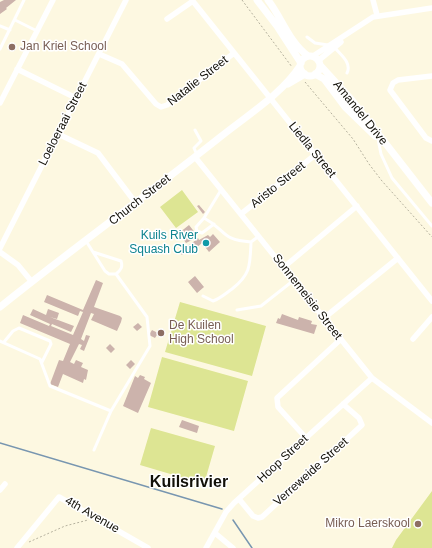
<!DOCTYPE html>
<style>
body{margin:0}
canvas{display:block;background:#fdf8e1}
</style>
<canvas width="432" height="548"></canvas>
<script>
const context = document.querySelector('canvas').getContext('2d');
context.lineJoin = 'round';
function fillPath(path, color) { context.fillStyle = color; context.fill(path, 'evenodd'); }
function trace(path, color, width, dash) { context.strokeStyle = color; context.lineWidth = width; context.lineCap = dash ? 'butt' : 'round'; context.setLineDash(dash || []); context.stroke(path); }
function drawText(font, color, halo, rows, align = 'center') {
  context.font = font + ' Helvetica,sans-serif'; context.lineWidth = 3; context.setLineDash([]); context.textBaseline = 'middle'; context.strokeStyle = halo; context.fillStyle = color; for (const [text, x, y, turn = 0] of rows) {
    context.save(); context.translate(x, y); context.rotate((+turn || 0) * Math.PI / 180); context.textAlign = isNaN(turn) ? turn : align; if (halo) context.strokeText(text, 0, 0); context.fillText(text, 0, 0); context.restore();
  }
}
fillPath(new Path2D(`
 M182 190 198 212 176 228 160 207Z
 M180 302 266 326 252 376 165 352Z
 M162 357 248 381 234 431 148 407Z
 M151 428 215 446 204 484 140 465Z
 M432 491V548H392L396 540Z`), '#dde593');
trace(new Path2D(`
 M0 443 222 509
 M233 520 252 548`), '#7896b0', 1.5);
fillPath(new Path2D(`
 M4 0H16L6 8 7 9 0 14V2Z
 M199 205 205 212 203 214 197 206Z
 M189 225 196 234 192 237 194 239 186 243 179 233Z
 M213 234 220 242 209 252 202 243 196 248 192 243 198 238 199 240 208 235 210 237Z
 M190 244 192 247 182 255 180 253Z
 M195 276 204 287 197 293 188 282Z
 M96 280 103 283 94 307 120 316 122 318 121 322 117 331 91 320 94 314 91 313 81 339 84 341 86 335 90 336 84 351 80 349 82 345 79 344 70 362 74 364 76 360 83 363 81 367 88 370 86 380 84 379 83 383 63 374 58 387 50 384 59 360 63 361 70 344 20 323 23 315 49 326 50 324 30 315 33 309 46 315 48 309 59 313 57 319 50 317 74 326 71 332 52 324 51 326 73 335 83 312 80 311 78 316 44 302 47 295 83 310Z
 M282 314 298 320 299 317 312 321 311 324 317 325 314 334 276 323 278 318 280 319Z
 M138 323 142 327 137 331 133 327Z
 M152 330 158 333 155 338 149 335Z
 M110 344 115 349 111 353 106 348Z
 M131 360 135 364 130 369 126 365Z
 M140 375 145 377 144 379 151 383 138 413 123 406 135 376 138 378Z
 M182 420 199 426 197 433 179 427Z`), '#ccb3ac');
trace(new Path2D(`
 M242 0 292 67
 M305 82 353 139 369 164 382 181 432 237
 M29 542 65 526 88 520`), '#b5b19e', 1, [2, 2]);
trace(new Path2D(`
 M15 20 37 31
 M0 26 10 30
 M307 37 315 43 328 45
 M335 48C341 55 352 63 347 73
 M0 49 24 0
 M195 130 201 141 194 148 197 155
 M378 139 381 154 392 178 432 226
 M204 218C227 230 220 240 251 242L259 236
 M214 224 202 233 197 231 196 227 204 218 221 190
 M86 241 105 271 109 274H116C121 270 123 267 121 261L93 252
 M203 296 213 301C221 298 226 293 232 289 251 274 250 265 251 242
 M237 310 261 306 294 280
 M0 341 40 359 50 386 111 411
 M4 342 13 331 19 328 50 341 51 344 42 362
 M94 450 111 411 150 346 147 317 116 274`), '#fff', 3);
trace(new Path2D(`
 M192 0 432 301
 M373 0 377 15
 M167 19 193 1
 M99 54 122 64 156 104 161 107 167 105 234 53
 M313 56 373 17 432 8
 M319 60 341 42
 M17 69 76 98
 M432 76 398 80 393 83 390 90 426 138 432 141
 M0 103 53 0
 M58 134 98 153 135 202
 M195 157 372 378 432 423
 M241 214 315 155
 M0 248 126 0
 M0 252 18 265 32 282
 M284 267 357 206
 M324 318 398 258
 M413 339 432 317
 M306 438 278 407 277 398 341 339
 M0 490 5 484
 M239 499 253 516 258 518 262 517 362 425 359 418 343 404
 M215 533 233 548
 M17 548 59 497 148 548
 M206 548 226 512 234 503 372 378`), '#fff', 5.5);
trace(new Path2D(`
 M257 0 277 26 301 63
 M268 0C282 18 289 42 308 56
 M300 66a10 10 0 1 1 20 0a10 10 0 1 1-20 0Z
 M320 65 351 99 432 203
 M315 74 324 79 345 107 375 136
 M288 84 305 74
 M0 307C72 249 147 195 219 138 246 116 281 95 300 66`), '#fff', 7);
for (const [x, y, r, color] of [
 [12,47,4,"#8d6e63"],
 [206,243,4,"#0f9aa8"],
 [161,333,4,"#8d6e63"],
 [418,524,4,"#8d6e63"]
]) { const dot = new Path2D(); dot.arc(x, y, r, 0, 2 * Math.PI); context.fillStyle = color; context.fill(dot); trace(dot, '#fff', 1.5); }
drawText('12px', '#785e54', '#fff', [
 ["Jan Kriel School",20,47],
 ["De Kuilen",169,326],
 ["High School",169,340],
 ["Mikro Laerskool",410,524,"right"]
], 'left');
drawText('12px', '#121008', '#fff', [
 ["Natalie Street",198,81,-38],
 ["Amandel Drive",360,113,51],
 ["Loeloeraai Street",63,124,-63],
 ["Liedla Street",312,150,51],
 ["Aristo Street",278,185,-39],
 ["Church Street",140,200,-38],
 ["Sonnemeisie Street",307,297,52],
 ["Hoop Street",283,459,-43],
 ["Verreweide Street",311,472,-42],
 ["4th Avenue",92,515,30]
]);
drawText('12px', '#0d838f', '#fff', [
 ["Kuils River",198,236],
 ["Squash Club",198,250]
], 'right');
drawText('bold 16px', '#121008', '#fff', [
 ["Kuilsrivier",189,483]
]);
</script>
